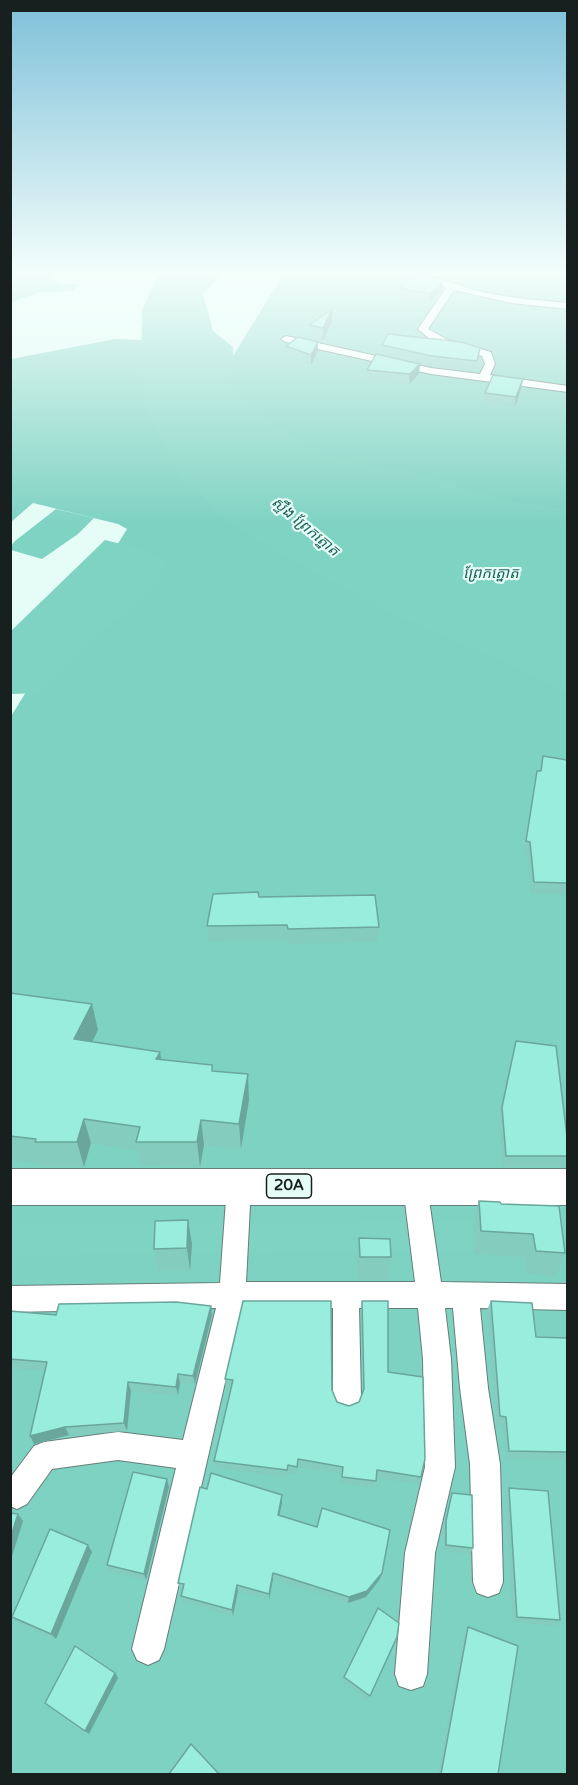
<!DOCTYPE html>
<meta charset="utf-8">
<style>
body{margin:0}
#map{position:relative;width:578px;height:1785px;overflow:hidden;background:#e5fcf7;font-family:"Varela Round",sans-serif}
canvas{display:block}
.frame{position:absolute;inset:0;border:12px solid #17201e;pointer-events:none}
</style>
<div id="map">
<canvas width="578" height="1785"></canvas>
<div class="frame"></div>
</div>
<script>
const context = document.querySelector('canvas').getContext('2d');
context.lineJoin = 'round';
function fillPath(path, color) { context.fillStyle = color; context.fill(path, 'evenodd'); }
function trace(path, color, width, dash) { context.strokeStyle = color; context.lineWidth = width; context.lineCap = dash ? 'butt' : 'round'; context.setLineDash(dash || []); context.stroke(path); }
function drawText(font, color, halo, rows, align = 'center') {
  context.font = font + ' "Varela Round","Noto Sans Khmer",sans-serif'; context.lineWidth = 4.5; context.setLineDash([]); context.textBaseline = 'middle'; context.strokeStyle = halo; context.fillStyle = color; for (const [text, x, y, turn = 0] of rows) {
    context.save(); context.translate(x, y); context.rotate((+turn || 0) * Math.PI / 180); context.textAlign = isNaN(turn) ? turn : align; if (halo) context.strokeText(text, 0, 0); context.fillText(text, 0, 0); context.restore();
  }
}
fillPath(new Path2D(`
 M283 275H567V1774H11L10 718 127 529 118 524 33 503 11 522V359L115 339 142 340 143 355 169 459Z`), '#7dd2c2');
fillPath(new Path2D(`
 M11 275H50C56 287 69 283 80 285L72 291 41 292 11 302Z
 M158 275H222L203 294 213 331 233 347V363L228 378 236 392 304 446 339 460 413 472 502 500 567 510V694L522 670 400 617 287 558 228 521 171 467 164 444 144 404 141 377 142 310Z
 M56 509 94 518 78 534 42 559 11 550V546L15 541Z
 M105 540 137 548 167 563 157 584 61 670 41 693 11 694V631Z`), '#7fd3c3');
fillPath(new Path2D(`
 M568 1220V1250L10 1255V1225Z`), '#7fd3c3');
const minor = new Path2D(`
 M416 275C436 275 455 285 475 290 505 298 536 300 568 303V309L511 303 454 290 428 329 446 339 491 352 495 364 490 375 568 386V392L431 374 286 342 281 339 286 336 431 368 480 374 485 364 482 356 431 340 418 329 446 288Z
 M239 1175 248 1178 251 1186 246 1282H415L403 1186 406 1178 415 1175 424 1178 427 1186 441 1282 568 1284V1310L480 1308 488 1388 500 1464 503 1582 499 1593 488 1597 477 1593 473 1582 470 1464 460 1388 453 1308H445L451 1359 455 1467 435 1553 427 1674 423 1686 411 1690 399 1686 395 1674 405 1553 425 1467 423 1359 418 1308H359L361 1398 357 1408 347 1412 337 1408 333 1398V1308H242L164 1649 159 1660 148 1665 137 1660 132 1649 176 1468 118 1460 52 1469 27 1504 17 1509 10 1506V1478L34 1446 44 1442 118 1432 183 1440 216 1308 10 1312V1286L220 1283 227 1186 230 1178Z`);
const primary = new Path2D(`
 M10 1169H568V1205H10Z`);
trace(minor, '#687d78', 2);
trace(primary, '#687d78', 2);
fillPath(minor, '#fff');
fillPath(primary, '#fff');
fillPath(new Path2D(`
 M443 280V289L429 303 399 297V288Z
 M332 309V322L322 342 309 339V325Z
 M318 342V351L311 365 286 356V346Z
 M382 345 480 348 476 371 431 366 381 355Z
 M420 364 419 374 409 384 367 380V370Z
 M523 379 521 389 515 407 483 403 485 393Z
 M567 760V895L531 893 527 854 524 853 537 771H540Z
 M259 897 379 927 377 942 288 944 287 940 209 941 207 926Z
 M10 993 98 1030 92 1042 161 1060 212 1071 249 1100 241 1149 204 1145 200 1167 141 1166 138 1151 91 1143 84 1167H43L41 1163 10 1160Z
 M513 1052 567 1137V1163L566 1167H503L499 1118Z
 M479 1201 501 1204 565 1253 556 1276 527 1274 525 1257 474 1254 473 1224Z
 M359 1238 391 1257 388 1280H358L357 1261Z
 M192 1244 190 1271H158L154 1249Z
 M362 1301 388 1372 421 1477 419 1484 376 1478 374 1488 341 1484 342 1474 298 1467 297 1474 288 1473 287 1477 216 1468 214 1461 231 1388H226L225 1379 332 1390 337 1402 349 1406 359 1402 363 1393 361 1310Z
 M491 1301 536 1337 567 1338V1482L565 1460 506 1459 503 1425H497L487 1310Z
 M10 1308 12 1311 56 1315H212L195 1384 180 1383 178 1395 131 1391 127 1431 69 1435 34 1444 45 1371 10 1368Z
 M169 1487 146 1580 110 1572 107 1565Z
 M509 1488 560 1620 555 1626 513 1622 505 1495Z
 M452 1493 473 1548 470 1554 443 1551V1527L450 1500Z
 M282 1503 279 1516 382 1573 380 1579 366 1597 348 1603 273 1579 269 1600 238 1591 233 1616 183 1602 181 1596 183 1589 180 1588 178 1583Z
 M88 1545 92 1552 56 1639 17 1622 12 1617Z
 M468 1627 498 1774H438L465 1632Z
 M397 1637 368 1700 343 1682 344 1677Z`), '#83ccbe');
fillPath(new Path2D(`
 M443 280V289L429 303 430 294Z
 M332 309V322L322 342 323 328Z
 M318 342V351L311 365V355Z
 M420 364 419 374 409 384 410 374Z
 M523 379 521 389 515 407 516 397Z
 M92 1004 98 1030 81 1065 74 1039Z
 M160 1052 164 1077 156 1059Z
 M248 1074 249 1100 241 1149 239 1124Z
 M84 1119 91 1143 84 1167 77 1142Z
 M201 1120 204 1145 200 1167 197 1142Z
 M188 1220 192 1244 190 1271 187 1248Z
 M211 1306 212 1315 195 1384 193 1376Z
 M178 1374 180 1383 178 1395 176 1387Z
 M128 1382 131 1391 127 1431 124 1423Z
 M65 1427 69 1435 34 1444 30 1436Z
 M167 1479 169 1487 146 1580 144 1574Z
 M282 1495V1503L278 1522V1515Z
 M18 1514 23 1521 10 1563V1539Z
 M88 1545 92 1552 56 1639 51 1634Z
 M273 1573V1579L269 1600V1594Z
 M382 1573 380 1579 366 1597 348 1603 349 1597Z
 M237 1585 238 1591 233 1616 232 1610Z
 M115 1673 118 1678 89 1734 85 1731Z`), '#6aa69b');
const building = new Path2D(`
 M416 275H426L443 280 430 294 399 288Z
 M332 309 323 328 309 325Z
 M388 334 462 342 480 348 477 361 432 356 382 345Z
 M298 337 318 342 311 355 286 346Z
 M376 354 420 364 410 374 367 370Z
 M493 375 523 379 516 397 485 393Z
 M543 756 567 760V883L534 882 530 842 526 841 537 771H541Z
 M258 892 259 897 375 895 379 927 288 929 287 925 207 926 213 894Z
 M10 993 92 1004 74 1039 160 1052 156 1059 212 1065V1071L248 1074 239 1124 201 1120 197 1142H136L140 1127 84 1119 77 1142H35L36 1139 10 1136Z
 M516 1041 556 1046 567 1137V1156H506L502 1107Z
 M479 1201 500 1202 501 1204 559 1206 565 1253 536 1251 533 1234 481 1231Z
 M188 1220 187 1248 154 1249 155 1221Z
 M359 1238 390 1239 391 1257H360Z
 M243 1301H331L332 1390 337 1402 349 1406 359 1402 364 1389 362 1301H388V1372L423 1377 425 1459 421 1477 377 1470 376 1481 342 1477 343 1467 298 1459 297 1467 288 1465 287 1470 214 1461 233 1380 225 1379Z
 M491 1301 532 1303 536 1337 567 1338V1452L509 1451 506 1417 500 1416Z
 M176 1302 211 1306 193 1376 178 1374 176 1387 128 1382 124 1423 65 1427 30 1436 47 1362 10 1359V1311L56 1315 59 1304Z
 M133 1472 167 1479 144 1574 107 1565Z
 M211 1473 282 1495 278 1515 317 1527 322 1508 390 1530 382 1573 367 1591 349 1597 273 1573 269 1594 237 1585 232 1610 181 1596 184 1584 178 1583 200 1487 207 1489Z
 M509 1488 548 1491 560 1620 517 1617Z
 M452 1493 472 1495 473 1548 446 1545V1521Z
 M10 1513 18 1514 10 1539Z
 M50 1529 88 1545 51 1634 12 1617Z
 M378 1608 399 1623 397 1637 370 1696 344 1677Z
 M468 1627 518 1646 498 1774H441Z
 M75 1646 115 1673 85 1731 45 1703Z
 M191 1744 219 1774H169Z`);
fillPath(building, '#98eddd');
trace(building, '#6aa69b', 1.5);
const sky = context.createLinearGradient(0, 0, 0, 525);
sky.addColorStop(0, '#7ec0d9');
sky.addColorStop(0.52, '#f3fefb');
sky.addColorStop(1, '#f3fefb00');
context.fillStyle = sky;
context.fillRect(0, 0, 578, 525);
drawText('italic 15px', '#206459', '#e5fcf7', [
 ["ស្ទឹង ព្រែកត្នោត",305,527,40],
 ["ព្រែកត្នោត",491,574]
]);
for (const [x, y, w] of [
 [289,1186,45]
]) { const box = new Path2D(); box.roundRect(x - w / 2, y - 12, w, 24, 4.5); context.fillStyle = '#e5fcf7'; context.fill(box); trace(box, '#17201e', 1.5); }
drawText('bold 15px', '#17201e', null, [
 ["20A",289,1186]
]);
</script>
